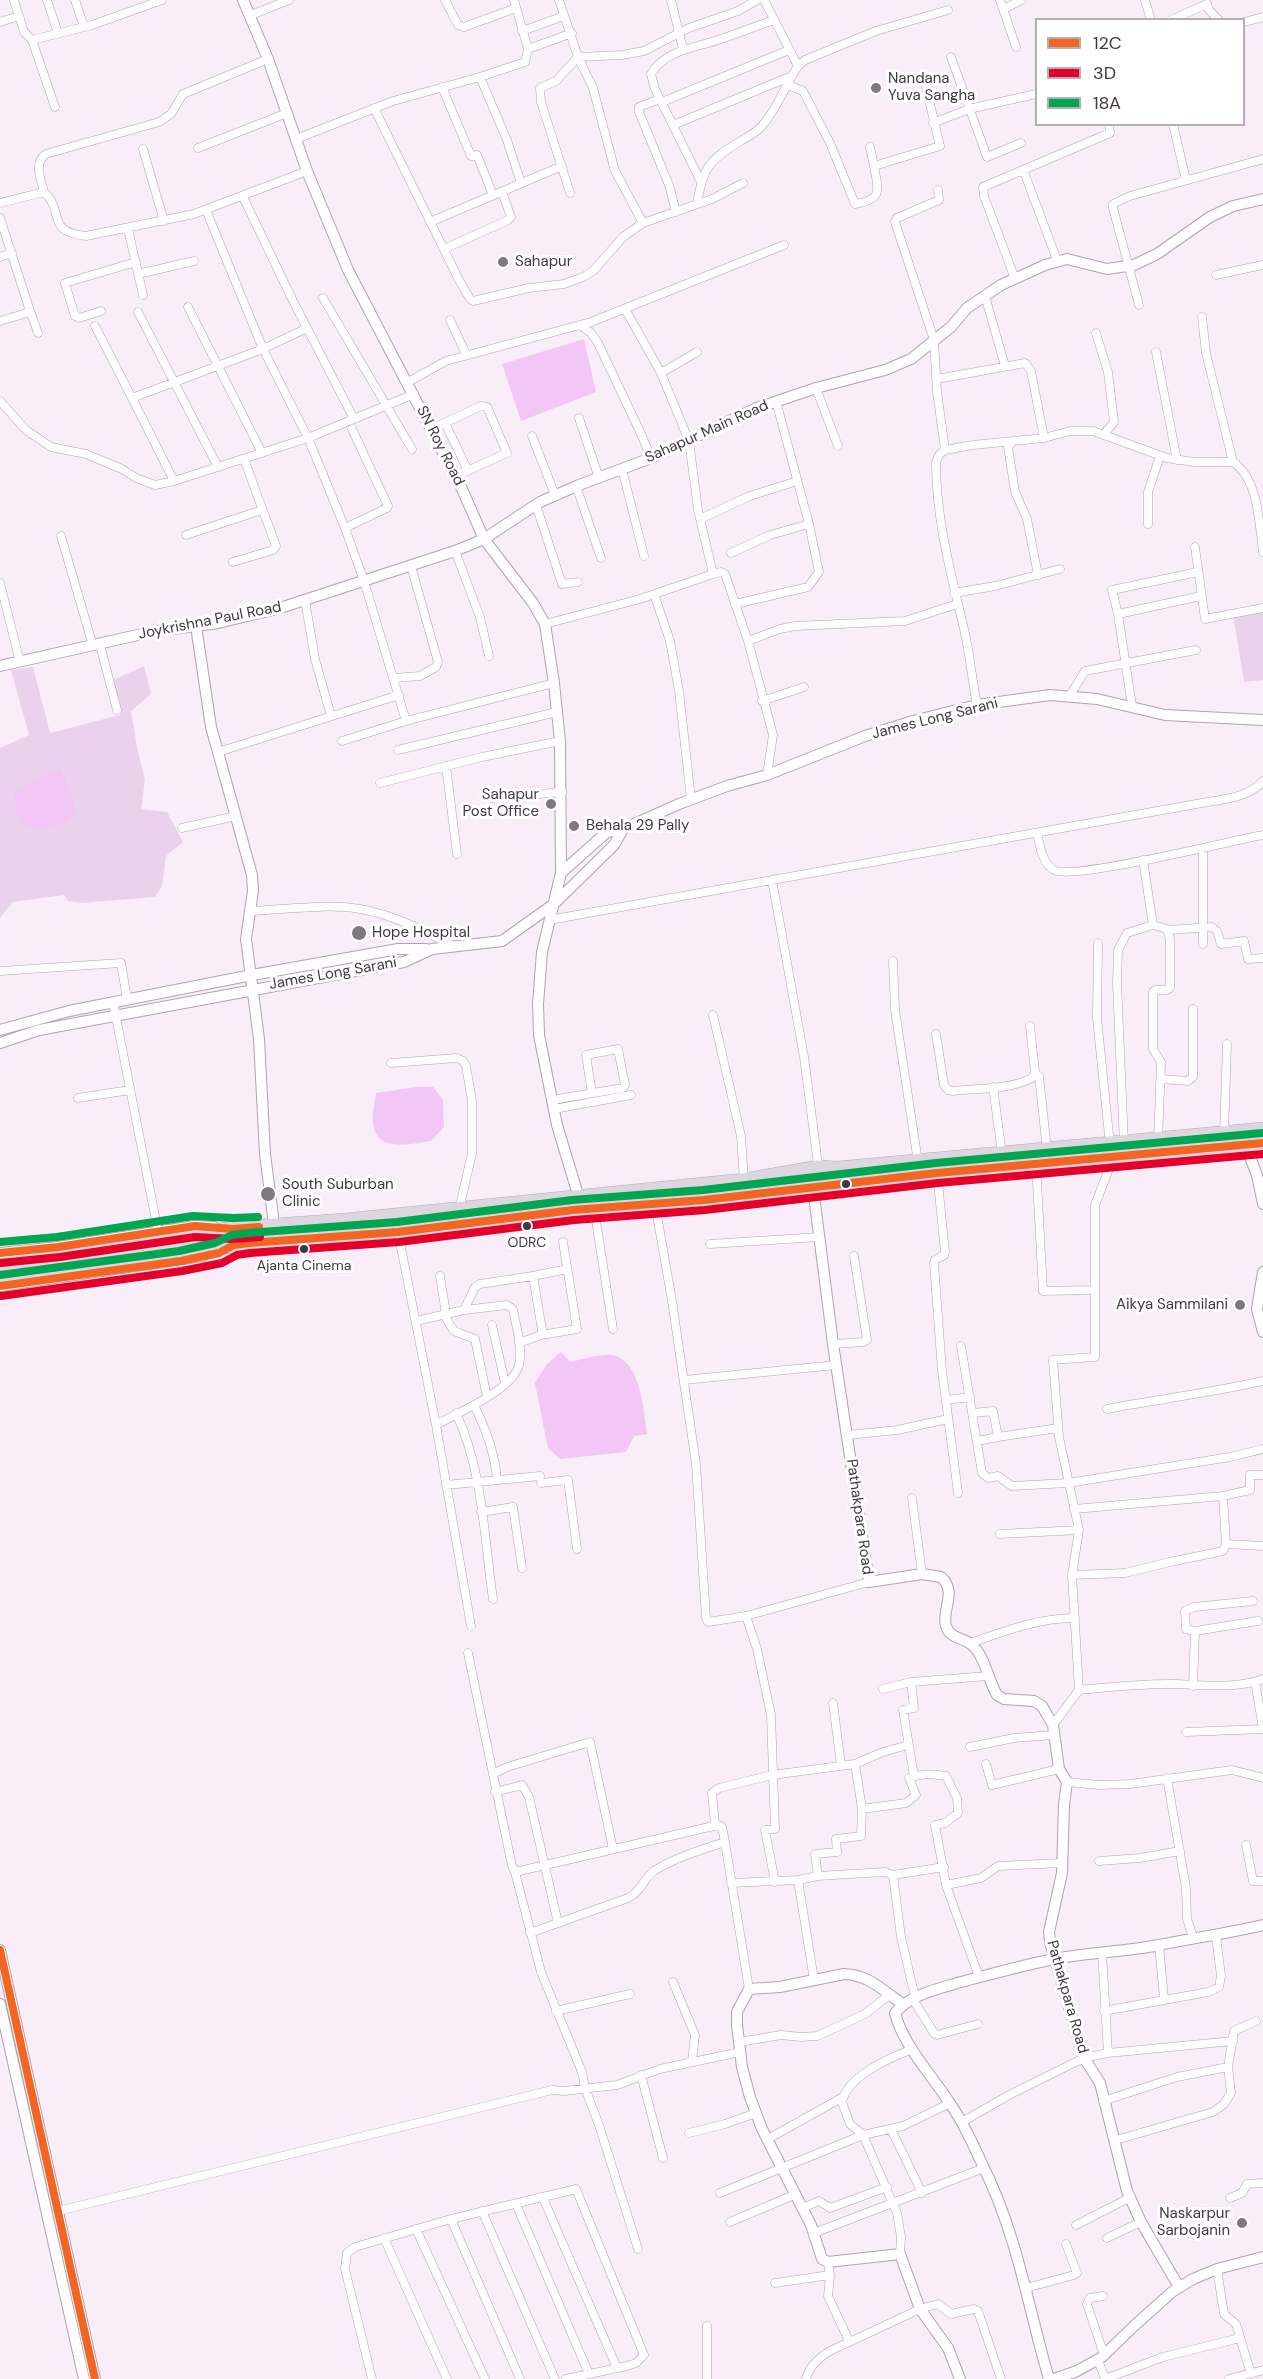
<!DOCTYPE html>
<style>
body{margin:0}
#map{position:relative;width:1263px;height:2379px;overflow:hidden;background:#f8edf9;font-family:"DM Sans",sans-serif}
canvas{display:block}
.legend{position:absolute;left:1035px;top:18px;width:210px;height:108px;box-sizing:border-box;background:#fff;border:2px solid #b3afb3;margin:0;padding:8px 10px;list-style:none;font-size:18px;color:#403740}
.legend li{display:flex;align-items:center;gap:12px;height:30px}
.legend b{width:30px;border:2px solid #b3afb3}
</style>
<div id="map">
<canvas width="1263" height="2379"></canvas>
<ul class="legend">
<li><b style="height:8px;background:#f26522"></b>12C</li>
<li><b style="height:8px;background:#e4002b"></b>3D</li>
<li><b style="height:8px;background:#00a651"></b>18A</li>
</ul>
</div>
<script>
const context = document.querySelector('canvas').getContext('2d');
context.lineJoin = 'round';
function fillPath(path, color) { context.fillStyle = color; context.fill(path, 'evenodd'); }
function trace(path, color, width, dash) { context.strokeStyle = color; context.lineWidth = width; context.lineCap = dash ? 'butt' : 'round'; context.setLineDash(dash || []); context.stroke(path); }
function drawText(font, color, halo, rows, align = 'center') {
  context.font = font + ' "DM Sans",sans-serif'; context.lineWidth = 6; context.setLineDash([]); context.textBaseline = 'middle'; context.strokeStyle = halo; context.fillStyle = color; for (const [text, x, y, turn = 0] of rows) {
    context.save(); context.translate(x, y); context.rotate((+turn || 0) * Math.PI / 180); context.textAlign = isNaN(turn) ? turn : align; if (halo) context.strokeText(text, 0, 0); context.fillText(text, 0, 0); context.restore();
  }
}
fillPath(new Path2D(`
 M1263 609V680L1244 682 1233 614Z
 M144 666 151 694 131 711 137 747 145 780 141 809 167 812 183 842 166 856 162 886 155 897 81 903 68 901 64 895 13 902 0 918V748L29 735 11 670 33 667 50 733 120 715 111 681Z`), '#ead2ec');
fillPath(new Path2D(`
 M584 339 596 392 521 421 502 364Z
 M60 768C69 782 70 797 77 812 69 821 50 830 37 828 31 827 30 824 23 825L16 811 14 791Z
 M416 1087H433L443 1100 444 1127 431 1141C410 1144 375 1153 373 1122 372 1113 375 1102 376 1093Z
 M561 1352 570 1362C579 1360 603 1353 612 1355 641 1360 644 1412 647 1434L634 1436 626 1452 560 1459 548 1448 535 1383 547 1364Z`), '#f2c6f5');
const street = new Path2D(`
 M14 0 24 32 32 40 92 25 162 0
 M47 0 58 33
 M75 0 84 27
 M445 0 458 25 464 27 516 8
 M559 0 578 57 593 88 615 171 643 223
 M671 0 683 49
 M764 0 798 66
 M1000 0 1016 47
 M1145 0 1151 20
 M1004 9 1021 0
 M251 15 289 0
 M1171 20 1207 4 1209 10 1219 20
 M0 22 19 16
 M1244 22 1263 17
 M522 31 564 16
 M32 40 55 107
 M528 49 572 33
 M951 57 987 157 1021 143
 M480 77 507 140 521 183
 M788 85 803 91 830 143 855 204C884 199 878 190 874 166
 M442 87 471 156 477 155 493 195
 M660 99 639 107V112L669 185 676 212
 M662 102 789 50
 M374 108 459 280 470 299 473 301 529 288 564 284 583 277 593 271 623 237 643 223 712 199 743 183
 M933 123 969 109 1036 94
 M1173 124 1186 180
 M673 125 792 76
 M296 139 393 101 480 77 525 62 528 49 514 0
 M870 147 874 166 940 146 924 79
 M198 148 287 113
 M143 149 164 221
 M1024 172 1057 260
 M701 182 655 89 651 74C666 49 696 48 721 39 739 33 756 26 774 20
 M938 190 939 200 897 218 895 222 934 340 937 392 945 450
 M44 192C41 179 33 163 46 154L159 122 171 114 183 94 268 59
 M570 193 541 102 540 88 556 81 578 57 622 55 644 51 689 28 738 11 757 0
 M243 197 293 301 354 419
 M0 203 44 192C65 211 45 232 86 236L194 214 307 171
 M697 204C703 168 708 161 739 142 747 137 756 133 762 126 778 108 785 85 798 66L805 60 876 31 948 10
 M206 210 263 349 308 438 345 528 364 581 406 721
 M0 218 29 308 27 313 0 321
 M430 222 562 166
 M128 229 143 295
 M444 249 508 220 511 217 502 192
 M0 257 12 253
 M138 274 194 261
 M1216 275 1263 265
 M1015 279 984 196 983 187 1110 133 1109 124
 M985 296 1005 366
 M323 298 412 449
 M1139 305 1113 208V204L1130 196 1263 159
 M188 307 262 453
 M29 308 38 333
 M625 309 661 373 689 441 698 510 713 574
 M101 311 79 318 75 316 65 283 136 262
 M138 312 218 467
 M1202 317 1206 353 1233 462
 M450 320 466 354
 M580 325 591 333 598 343 642 436 651 458
 M95 326 132 398
 M1096 333 1108 372 1114 422 1104 434
 M1156 352 1177 460
 M661 373 697 352
 M937 379 1025 363 1031 371 1044 438
 M408 382 446 361 591 322 784 245
 M816 388 838 446
 M0 401 26 430 51 447 86 454 122 469 136 478 155 485 174 481 308 438 414 394
 M579 418 599 478
 M445 423 468 471
 M431 429 481 406 487 407 507 453 456 476
 M532 436 555 495
 M1013 442 1008 447 1015 492 1027 519 1038 575
 M622 469 644 556
 M174 481 132 398 263 349 307 328
 M576 486 601 558
 M536 505 562 584 578 582
 M702 518 750 496 797 481
 M1148 524V492L1160 456
 M345 528 387 508 388 506 352 429
 M186 535 262 510
 M61 536 93 646
 M1195 547 1205 619 1263 608
 M455 551 480 617 489 656
 M731 553 770 535 809 524
 M233 562 273 550 276 546 244 459
 M0 583 20 662
 M954 593 995 586 1060 569
 M654 594 670 641 679 691 691 799
 M305 600 315 659 331 716
 M735 604 808 587 819 572 809 524 776 401
 M1118 614 1201 596
 M545 624 640 599 713 574 721 572 725 574 748 641 773 735 767 775
 M748 641 780 629 795 626 905 621 957 604
 M100 645 117 710
 M394 678 420 676 436 667 438 662 411 566
 M1069 697 1085 671 1196 650
 M762 701 804 687
 M977 705C972 680 970 654 964 629 951 574 936 519 936 462L939 455 945 450 973 445 1044 438 1070 431H1093L1167 458 1194 462H1233C1259 480 1259 523 1263 552
 M1132 706 1118 614 1112 590 1198 572
 M342 741 406 721 554 683
 M398 750 557 712
 M218 752 399 695
 M446 766 457 854
 M380 783 482 757 560 741
 M492 798 562 792
 M182 828 236 816
 M1037 833C1040 846 1042 863 1054 870 1070 881 1234 840 1263 835
 M1143 860 1153 925 1167 929 1170 939V988L1167 990H1155L1153 992V1049L1161 1062 1158 1141
 M772 880 804 1057 821 1187
 M249 911C286 910 324 903 360 909 394 915 423 930 453 946
 M549 920 1202 803C1224 799 1248 798 1263 781
 M1168 930 1212 927 1217 931 1221 944 1244 941 1248 959 1263 958
 M1098 943 1097 1018 1110 1145
 M1203 944V849
 M893 961 895 1010 918 1162
 M0 971 121 963 127 999
 M113 1002 158 1231
 M713 1015 741 1136 744 1181
 M936 1034 944 1085 948 1090 953 1091C979 1088 1009 1090 1032 1078L1035 1072 1030 1026
 M391 1063 457 1058 463 1061 466 1066 472 1101V1153L459 1210
 M1039 1076 1047 1150
 M1161 1079 1188 1081 1193 1077V1009
 M993 1087 1002 1154
 M78 1098 130 1090
 M552 1100C576 1096 599 1092 623 1088L625 1085 618 1049 586 1055 592 1093
 M554 1109 631 1095
 M1224 1134 1227 1044
 M1124 1144 1117 983 1118 950 1127 933 1153 925
 M1036 1163 1043 1291 1095 1290
 M937 1173 945 1252 944 1255 935 1260 934 1263 942 1371 958 1493
 M655 1204 672 1301 696 1464 706 1618 708 1622 746 1616 869 1582
 M594 1208 613 1329
 M398 1232 436 1425 471 1626
 M710 1244 819 1237
 M440 1276 447 1320 454 1331 475 1339 487 1397
 M533 1276 567 1269
 M464 1310 475 1287 480 1284 533 1276 542 1330 541 1335 519 1343
 M416 1321 464 1310 507 1305 513 1309C516 1327 523 1347 519 1365 513 1390 457 1413 436 1425
 M492 1325 505 1383
 M541 1335 577 1329 563 1242
 M833 1344 864 1342 867 1340 854 1256
 M961 1346 982 1473 988 1478 998 1476 1012 1486 1068 1483 1230 1457 1263 1449
 M684 1380 836 1365
 M946 1400 970 1397
 M474 1405C486 1429 495 1453 497 1480
 M1107 1409C1159 1399 1211 1393 1263 1381
 M456 1413C483 1470 484 1538 493 1599
 M973 1413 993 1411 998 1437 1058 1428
 M848 1435 897 1430 948 1419
 M977 1441 998 1437
 M541 1483 568 1480 577 1549
 M446 1485 540 1476
 M912 1498 922 1574
 M1074 1509 1223 1496 1250 1490V1475H1263
 M481 1512 513 1507 522 1568
 M1000 1534 1079 1530
 M1226 1544 1263 1546
 M1072 1575 1125 1573 1170 1562 1223 1551 1226 1544 1223 1496
 M746 1616 757 1649 771 1715 775 1829 765 1830 775 1882
 M1195 1631 1258 1621
 M970 1643C1005 1631 1038 1618 1075 1618
 M468 1653 512 1866 515 1872 718 1825 722 1827 725 1842 749 1989
 M911 1682 914 1708 903 1710 914 1776
 M1255 1682 1263 1728
 M1193 1686 1195 1631 1186 1629 1185 1611 1194 1607 1253 1601
 M883 1689 911 1682 988 1676
 M1079 1690C1111 1687 1144 1683 1176 1684 1205 1685 1235 1689 1263 1679
 M833 1703 841 1765
 M1053 1725 1079 1690 1072 1575 1079 1530 1059 1437 1053 1360 1095 1357V1205L1114 1156
 M1186 1732 1263 1729
 M970 1747 1014 1738 1054 1735
 M855 1764 862 1809 906 1803 916 1795 909 1778C922 1773 932 1774 946 1776L957 1798 958 1813 945 1823 935 1825 946 1885 979 1977
 M986 1764 992 1785 1059 1769
 M493 1774 507 1767 590 1742 613 1849
 M1167 1778 1186 1888 1187 1919 1193 1937
 M1067 1782 1099 1785 1130 1784 1232 1770 1263 1778
 M495 1792 522 1785 529 1797 558 1923
 M715 1825 712 1793 719 1788 772 1775 855 1764 883 1752 908 1745
 M1246 1845 1253 1881H1263
 M1099 1861 1140 1858 1180 1851
 M515 1872 541 1972 582 2072 585 2088 599 2125 638 2249
 M893 1875 944 1867
 M818 1876 815 1854 837 1852 836 1839 861 1836 862 1809
 M798 1880 818 1876 885 1872 893 1875 901 1937 915 1997
 M731 1883 798 1880 814 1980
 M946 1885 981 1878 998 1866 1062 1863
 M530 1933 628 1898C643 1890 642 1880 654 1871 676 1857 701 1850 725 1842
 M1159 1945 1164 1999
 M1102 1953 1108 2053
 M673 1982 695 2035 692 2061
 M912 1998 934 2033 937 2035 978 2024
 M556 2011 630 1994
 M1104 2011 1208 1992 1219 1987 1221 1976 1216 1936
 M739 2042 781 2035 801 2037 817 2036 865 2014 889 1995
 M641 2075 663 2158
 M1103 2101 1177 2077 1228 2067
 M962 2122 1011 2094 1084 2058 1108 2053 1233 2041
 M891 2129 922 2193
 M689 2133 725 2124 756 2113
 M768 2139 843 2097
 M1116 2140 1213 2112 1224 2104 1231 2093 1228 2067 1234 2031 1256 2021
 M720 2193 863 2135 903 2126 950 2103
 M543 2198 617 2368
 M1230 2198 1242 2193 1247 2184 1263 2183
 M516 2204 589 2374
 M802 2208 819 2201 830 2208 887 2187
 M58 2211 552 2090 564 2091 617 2085 660 2069 740 2052
 M482 2211 555 2379
 M451 2219 520 2379
 M730 2222 794 2195
 M1076 2225 1131 2197
 M416 2229 485 2379
 M814 2233 984 2168
 M384 2238 447 2379
 M1107 2238 1141 2222
 M900 2254 901 2237 897 2213 863 2135 850 2124 842 2102C847 2076 891 2057 913 2049
 M828 2262 830 2275 828 2296 849 2341
 M1217 2269 1224 2314 1236 2324 1251 2374
 M775 2283 830 2275
 M1026 2288 1074 2275 1077 2273 1066 2244
 M1103 2296 1090 2298 1087 2304 1104 2355
 M707 2326V2379
 M1098 2360 1105 2379
 M372 2379 345 2269 347 2253 355 2247 451 2219 576 2189 644 2355 636 2363 627 2366 566 2379
 M806 2379C810 2365 819 2358 830 2351L920 2309 938 2304 951 2314 974 2309 978 2311 1001 2379
 M1105 2379 1163 2357 1240 2338
 M1229 2379 1263 2370`);
const secondary = new Path2D(`
 M243 0 268 59 307 171 348 270 462 489 484 539 533 603 545 624 554 683 560 741 561 873 542 952 538 1004 539 1035 557 1125 579 1198
 M196 626 211 727 252 875 253 891 246 939 259 1039 265 1154 275 1232
 M0 666 151 632 218 623 277 609 455 551 484 539 540 502 579 485 651 458 757 408 816 388 885 370 911 359 951 327 967 308 1001 285 1045 265 1067 259 1107 269 1134 265 1157 254 1210 217 1233 206 1263 199
 M561 873 607 832 623 829 679 804 727 786 767 775 865 736 913 721 977 705 1050 695 1097 699 1165 715 1263 720
 M0 1030 69 1011 252 975 398 949H426
 M0 1043 39 1030 404 962 432 949 502 941 554 904 614 845 623 829
 M1243 1139 1257 1175 1263 1204
 M813 1188 833 1344 869 1582 922 1574 941 1577C958 1592 941 1610 946 1626 950 1639 963 1637 972 1645 985 1656 988 1680 997 1695L1004 1699 1034 1701 1042 1706 1053 1725 1059 1769 1067 1782 1064 1804 1062 1873 1049 1932 1050 1942 1084 2058 1100 2083 1127 2191 1141 2222 1179 2287
 M0 1253 58 1247 195 1226 214 1227
 M1263 1272 1257 1309 1263 1332
 M0 1286 203 1256
 M0 1950 95 2379
 M0 2004 84 2379
 M903 2004C883 1991 870 1975 844 1974L780 1987 749 1989 737 2012V2025L742 2067 750 2097 762 2129 811 2225 822 2259 828 2262 900 2254 920 2309 948 2348 960 2379
 M1049 2379C1028 2307 1017 2234 983 2166 973 2144 963 2122 949 2102 931 2074 903 2045 895 2013 911 1994 938 1989 961 1982 992 1974 1023 1965 1055 1959 1089 1952 1125 1952 1159 1945 1194 1938 1228 1933 1263 1925
 M1054 2379 1077 2371 1102 2357 1134 2326 1172 2292 1193 2279 1217 2269 1263 2257`);
const highway = new Path2D(`
 M0 1266 233 1229 345 1221 744 1181 818 1168 838 1169 1263 1130
 M0 1277 249 1243 398 1232 573 1210 704 1200 937 1173 1263 1143`);
trace(street, '#aea5ae', 9);
trace(secondary, '#aea5ae', 12);
trace(highway, '#b4a9b5', 16);
trace(street, '#fefcfe', 8);
trace(secondary, '#fefcfe', 10);
trace(highway, '#ded6de', 15);
trace(new Path2D(`
 M0 1253 58 1247 195 1226 233 1229 259 1227
 M0 1286 181 1261 219 1253 234 1245 249 1243 398 1232 573 1210 704 1200 937 1173 1263 1143
 M0 1950 95 2379`), '#f26522', 8);
trace(new Path2D(`
 M1 1263 60 1257 195 1237 233 1239 260 1237
 M1 1296 182 1271 222 1263 237 1255 250 1253 399 1242 574 1220 705 1210 938 1183 1263 1154`), '#e4002b', 8);
trace(new Path2D(`
 M0 1242 57 1237 193 1216 233 1218 258 1217
 M0 1275 179 1251 215 1243 232 1235 248 1233 397 1222 572 1200 703 1190 936 1163 1262 1133`), '#00a651', 8);
for (const [x, y, r, color] of [
 [876,88,6,"#807781"],
 [503,262,6,"#807781"],
 [551,804,6,"#807781"],
 [574,826,6,"#807781"],
 [359,933,8,"#807781"],
 [846,1184,5,"#403740"],
 [268,1194,8,"#807781"],
 [527,1226,5,"#403740"],
 [304,1249,5,"#403740"],
 [1240,1305,6,"#807781"],
 [1242,2223,6,"#807781"]
]) { const dot = new Path2D(); dot.arc(x, y, r, 0, 2 * Math.PI); context.fillStyle = color; context.fill(dot); trace(dot, '#fff', 2); }
drawText('14px', '#403740', '#fff', [
 ["ODRC",527,1243],
 ["Ajanta Cinema",304,1266]
]);
drawText('15px', '#403740', '#fff', [
 ["Nandana",888,79],
 ["Yuva Sangha",888,96],
 ["Sahapur",515,262],
 ["Sahapur",539,795,"right"],
 ["Post Office",539,812,"right"],
 ["Behala 29 Pally",586,826],
 ["Hope Hospital",372,933],
 ["South Suburban",282,1185],
 ["Clinic",282,1202],
 ["Aikya Sammilani",1228,1305,"right"],
 ["Naskarpur",1230,2214,"right"],
 ["Sarbojanin",1230,2231,"right"]
], 'left');
drawText('15px', '#403740', '#fff', [
 ["Sahapur Main Road",707,432,-24],
 ["SN Roy Road",440,446,63],
 ["Joykrishna Paul Road",210,621,-11],
 ["James Long Sarani",935,719,-14],
 ["James Long Sarani",333,974,-10],
 ["Pathakpara Road",859,1517,82],
 ["Pathakpara Road",1067,1997,74]
]);
</script>
